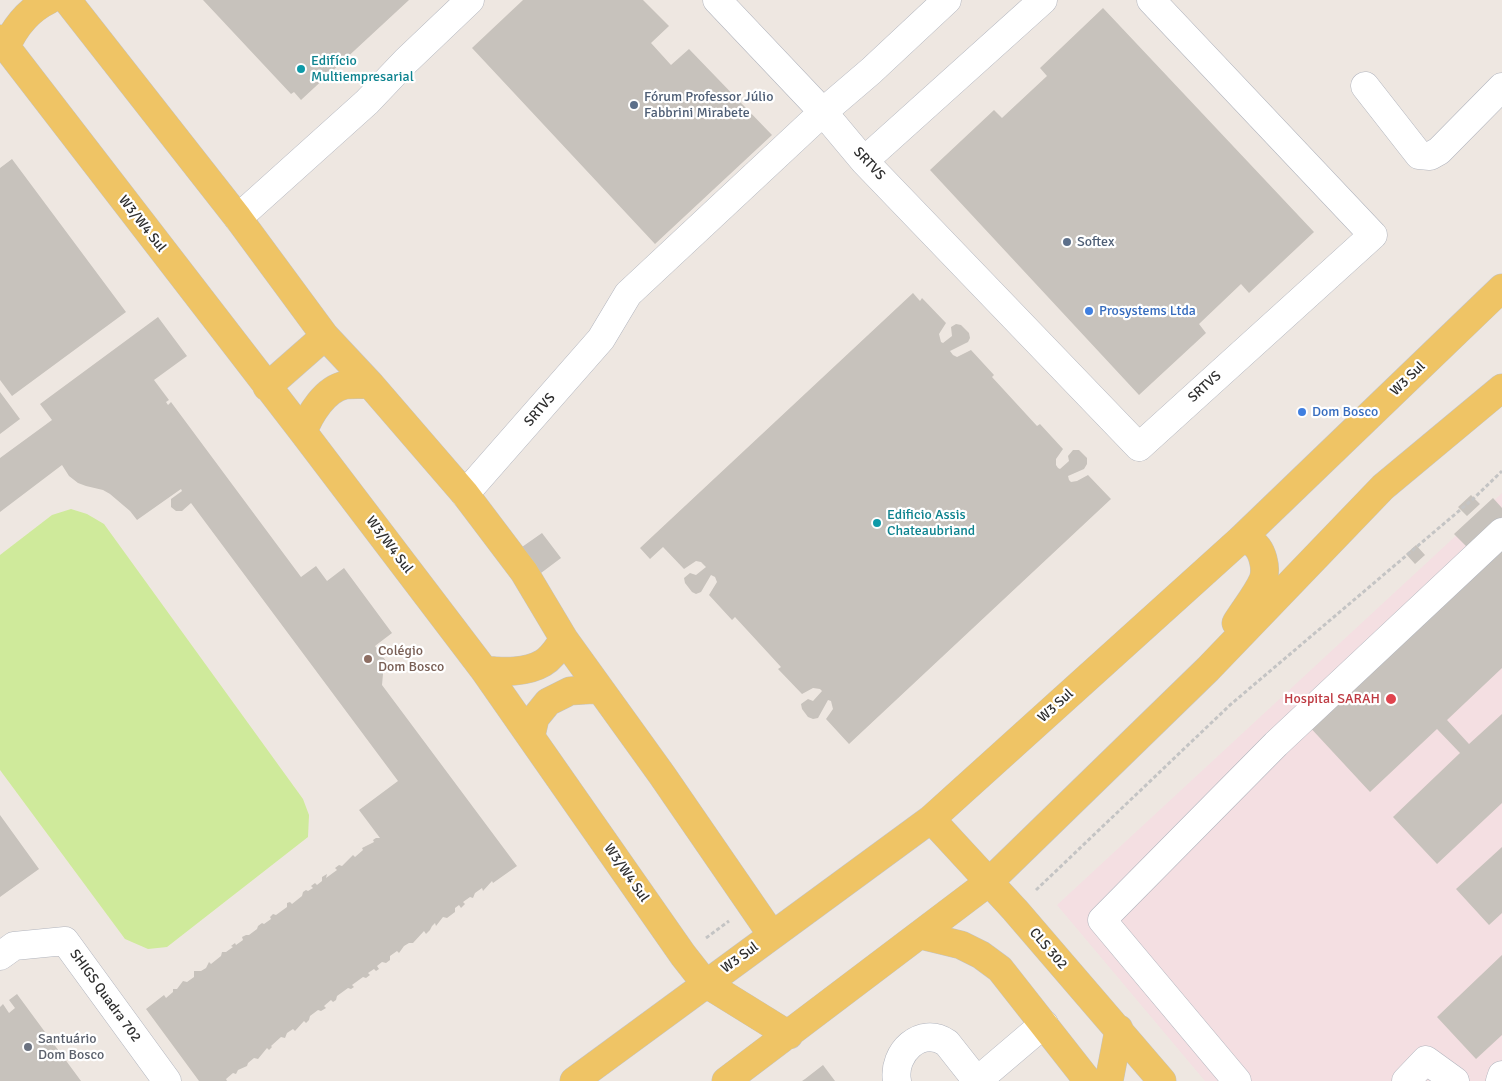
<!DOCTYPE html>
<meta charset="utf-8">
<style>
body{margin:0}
canvas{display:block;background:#eee7e1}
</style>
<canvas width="1502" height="1081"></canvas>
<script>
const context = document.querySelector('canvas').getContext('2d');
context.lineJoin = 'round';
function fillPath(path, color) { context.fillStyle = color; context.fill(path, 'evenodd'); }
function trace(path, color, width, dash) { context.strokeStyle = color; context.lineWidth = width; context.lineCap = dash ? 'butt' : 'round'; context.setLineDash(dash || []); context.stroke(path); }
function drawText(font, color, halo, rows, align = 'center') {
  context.font = font + ' Signika,sans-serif'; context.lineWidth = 4.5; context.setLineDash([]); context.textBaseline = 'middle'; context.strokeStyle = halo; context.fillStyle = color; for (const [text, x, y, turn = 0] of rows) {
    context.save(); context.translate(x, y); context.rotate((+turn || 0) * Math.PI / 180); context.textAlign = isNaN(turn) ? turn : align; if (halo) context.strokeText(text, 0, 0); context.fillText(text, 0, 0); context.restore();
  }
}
fillPath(new Path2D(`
 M1502 493V1081H1205L1057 905Z`), '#f4dfe2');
fillPath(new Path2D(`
 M71 509 87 514 104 524 303 799 309 815 308 837 167 947 148 949 125 939 0 770V555L52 515Z`), '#cfea9b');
fillPath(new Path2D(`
 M203 0H409L301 100 294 92 291 94Z
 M523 0H643L669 26 651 43 671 65 689 49 772 135 655 244 472 48Z
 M1103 8 1314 232 1249 293 1241 284 1199 324 1206 333 1139 395 930 170 994 110 1002 118 1003 117 1047 76 1040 68Z
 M12 159 126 312 12 396 0 380V168Z
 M913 293 920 301 922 298 946 323 939 334 941 342 943 343 952 336 951 327 956 324 961 325 969 333 970 338 968 342 950 351 953 355 957 357 971 350 994 375 992 377 1037 426 1040 424 1063 449 1056 459V465L1058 468 1060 469 1069 461 1068 456 1073 450H1079L1087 458V464L1084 469 1068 476 1069 480 1071 482 1077 481 1088 475 1111 499 849 744 826 719 833 709 831 701 828 700 818 718 813 719 808 717 802 709 801 704 808 699 813 701 822 691 820 689 813 688 802 694 778 669 781 667 735 617 732 620 709 595 717 582 715 577 711 575 701 592 696 594 692 592 685 583 684 578 690 573 696 575 706 567 701 562 696 561 684 569 663 547 650 559 640 548Z
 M158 317 187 356 154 380 169 400 166 402 168 405 171 402 301 577 316 566 327 581 344 568 392 633 375 646 386 661 380 666 383 674 382 685 517 866 493 883 492 881 483 891 482 888 475 893 473 898 470 897 463 902 465 904 461 908 459 905 455 908V912L447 918 443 917 436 926 435 923 432 926 430 930 426 934 424 931 413 943H409L404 946 399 953 397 951 390 956V960L386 963 382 962 377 966 379 969 376 971 374 969 368 973 370 975 366 978 363 977 352 985 354 987 351 989 348 988 337 996 336 1000 333 1002 331 1000 324 1006 326 1008 321 1011 318 1010 310 1016 309 1020 306 1023 304 1021 295 1031 293 1029 287 1033 285 1038 281 1037 271 1046 272 1047 269 1050 267 1048 258 1059 254 1058 248 1063 247 1066 238 1070 236 1074 233 1073 226 1079 227 1081H199L146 1009 164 995 166 998 173 992V989H177L183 981 187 982 194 977V971H201L206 968 209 962 211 964 221 956 222 952H226L233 947 231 946 235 943 236 945 243 940 242 937 246 935H249L257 929 258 926 262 923 264 924 271 919 270 917 273 914 276 915 287 907V903L290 902 292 904 302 896 303 892 306 890 308 891 313 888 311 886 315 883 317 885 322 881V877L327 874 326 878 337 870 335 868 339 865 342 866 353 855 355 857 363 850 362 848 374 842 373 840 376 838H380L359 810 398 781 191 503 182 511H176L171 507V499L182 491 181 489 137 520 130 511 110 494 103 490 86 486 78 483 69 476 62 465 0 512V458L52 420 40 404Z
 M0 392 20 419 0 434Z
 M1471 495 1480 504 1467 516 1458 507Z
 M1493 498 1502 508V517L1468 548 1454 534Z
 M542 533 561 558 541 573 522 547Z
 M1502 539V668L1447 720 1469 744 1502 714V803L1437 864 1393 817 1460 753 1437 729 1370 792 1306 723Z
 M1416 545 1425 555 1415 564 1406 554Z
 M0 815 39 869 0 897Z
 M1502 847V913L1489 925 1456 889Z
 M1502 955V1035L1476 1059 1437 1017Z
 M17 994 81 1081H0V1007L3 1004 9 1013 15 1008 9 1000Z
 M823 1065 835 1081H802L805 1079Z`), '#c7c2bc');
const minor = new Path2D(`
 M717 0 823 112 864 161 1139 447 1373 235 1151 0
 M1365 86 1419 155 1430 156 1439 151 1502 87
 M864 161 1043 0
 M238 218 367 102 406 61 470 0
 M465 494 601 339 628 294 823 112 871 71 947 0
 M0 956 14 946 65 941 167 1081
 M897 1081C892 1053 921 1025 947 1043L977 1081
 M977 1081 1044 1024
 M1237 1081 1102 920 1276 744 1502 532
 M1406 1081 1426 1060 1455 1081
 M1500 1081 1502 1075`);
const major = new Path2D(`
 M67 0 238 218 325 336 370 384 465 494 524 572 564 639 662 775 772 935
 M0 39 303 432 484 670 683 955 705 983 789 1035
 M6 47C15 27 28 10 49 0
 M267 387 325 336
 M303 432C310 414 325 389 345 385 353 384 362 385 370 384
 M1236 623C1244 610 1257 594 1263 580 1267 569 1263 548 1251 542 1248 541 1243 540 1240 540
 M484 670C504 672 526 673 543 663 553 657 558 647 564 639
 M531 736 535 718 548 702 570 691 600 689
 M931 819 1015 910 1162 1081
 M920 935 961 945 981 955 1000 969 1088 1081
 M574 1081 931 819 1240 540 1502 288
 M726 1081 989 882 1208 669 1383 487 1502 388
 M1109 1081 1119 1029`);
trace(minor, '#b1b4bd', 29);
trace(major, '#c4c4c4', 29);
trace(new Path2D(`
 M1036 890 1230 705 1473 499 1502 471
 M706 938 729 921`), '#c4c4c4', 3, [4, 2.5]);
trace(minor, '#fff', 28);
trace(major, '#efc465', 28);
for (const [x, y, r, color] of [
 [301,69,5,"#0f9aa8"],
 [634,105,5,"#5c6f8a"],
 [1067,242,5,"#5c6f8a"],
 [1089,311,5,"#3f7fe0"],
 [1302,412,5,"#3f7fe0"],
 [877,523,5,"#0f9aa8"],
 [368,659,5,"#8d6e63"],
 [1391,699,6,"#e0444e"],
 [28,1047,5,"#6b7280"]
]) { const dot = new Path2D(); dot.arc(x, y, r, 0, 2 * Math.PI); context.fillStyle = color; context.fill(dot); trace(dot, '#fff', 2); }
drawText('14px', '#0d838f', '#fff', [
 ["Edifício",311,61],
 ["Multiempresarial",311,77],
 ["Edificio Assis",887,515],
 ["Chateaubriand",887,531]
], 'left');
drawText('14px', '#4e5e75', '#fff', [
 ["Fórum Professor Júlio",644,97],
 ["Fabbrini Mirabete",644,113],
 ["Softex",1077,242]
], 'left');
drawText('14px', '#2e2e2e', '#fff', [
 ["SRTVS",869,164,47],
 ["W3/W4 Sul",142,224,52],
 ["W3 Sul",1408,379,-44],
 ["SRTVS",1205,387,-42],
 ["SRTVS",540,410,-49],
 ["W3/W4 Sul",389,545,53],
 ["W3 Sul",1056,706,-42],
 ["W3/W4 Sul",626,873,55],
 ["CLS 302",1048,949,49],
 ["W3 Sul",740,958,-36],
 ["SHIGS Quadra 702",105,996,54]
]);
drawText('14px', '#366cbe', '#fff', [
 ["Prosystems Ltda",1099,311],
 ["Dom Bosco",1312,412]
], 'left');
drawText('14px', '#785e54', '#fff', [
 ["Colégio",378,651],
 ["Dom Bosco",378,667]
], 'left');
drawText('14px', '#be3a42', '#fff', [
 ["Hospital SARAH",1380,699]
], 'right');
drawText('14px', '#5b616d', '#fff', [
 ["Santuário",38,1039],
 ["Dom Bosco",38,1055]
], 'left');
</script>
